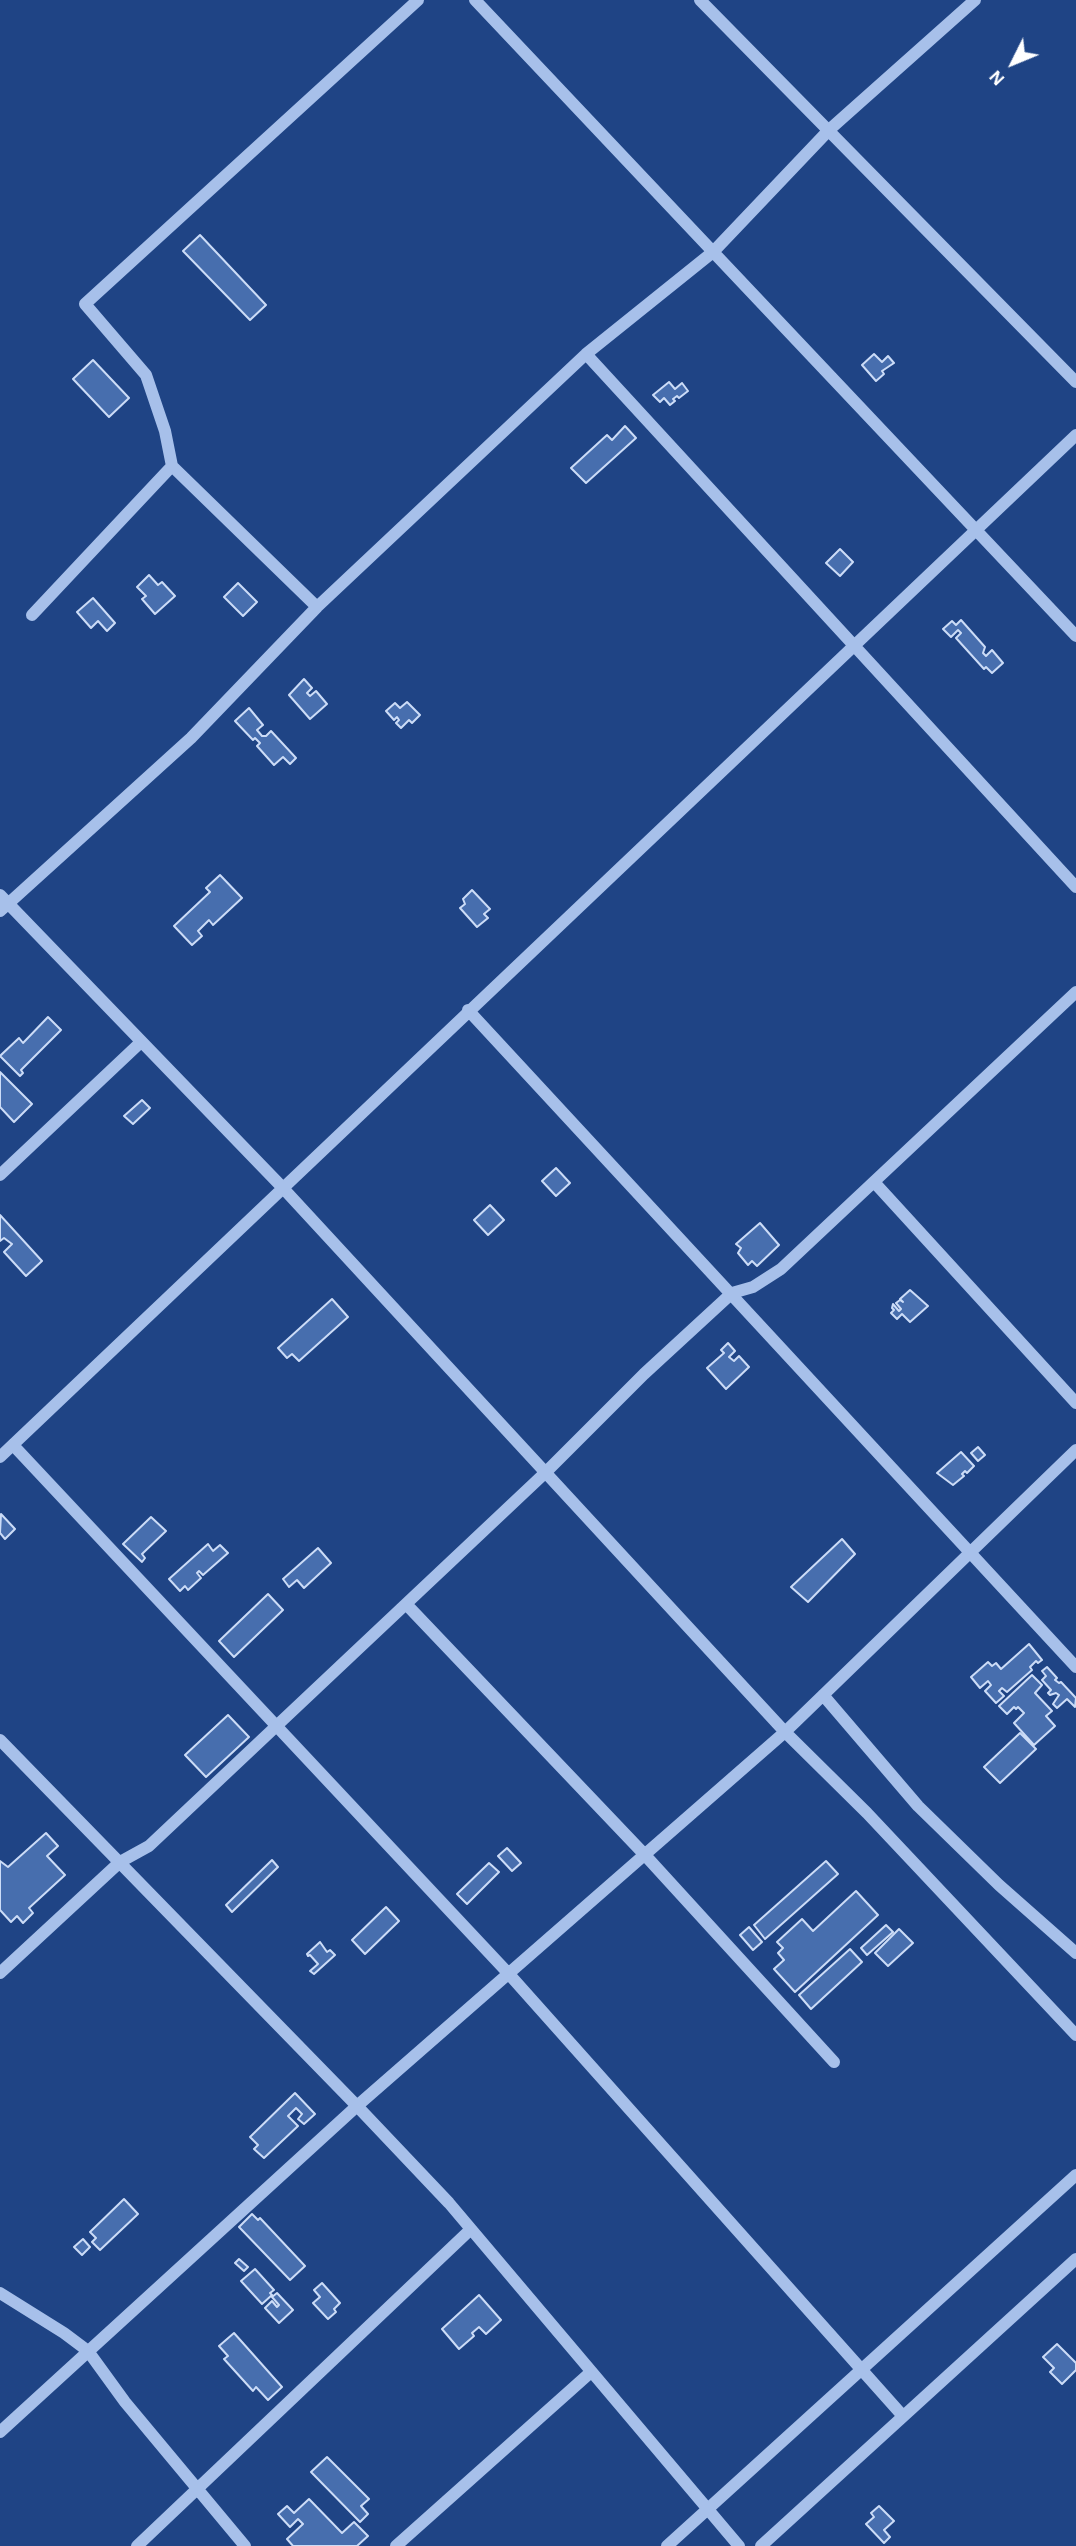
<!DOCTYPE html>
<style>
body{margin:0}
#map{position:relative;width:1076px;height:2546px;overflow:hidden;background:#1f4485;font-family:"Alegreya Sans",sans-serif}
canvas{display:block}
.north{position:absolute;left:978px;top:28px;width:70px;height:70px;-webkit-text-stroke:5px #1f4485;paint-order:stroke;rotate:227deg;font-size:19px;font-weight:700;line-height:28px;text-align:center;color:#fff}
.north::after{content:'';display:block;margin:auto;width:24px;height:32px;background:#fff;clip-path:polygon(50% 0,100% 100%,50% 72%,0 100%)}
</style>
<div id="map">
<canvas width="1076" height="2546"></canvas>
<div class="north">N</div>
</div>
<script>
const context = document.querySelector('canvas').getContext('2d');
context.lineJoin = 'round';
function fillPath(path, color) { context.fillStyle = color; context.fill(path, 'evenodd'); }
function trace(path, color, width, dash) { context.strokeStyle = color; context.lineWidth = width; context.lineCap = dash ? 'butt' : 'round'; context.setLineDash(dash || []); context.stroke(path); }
const building = new Path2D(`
 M200 235 266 305 250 320 183 251Z
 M874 354 882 362 888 356 894 363 882 371 884 374 876 381 862 365Z
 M93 360 129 398 109 417 73 379Z
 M669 382 675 389 682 383 688 391 679 398 677 396 673 399 675 401 670 405 664 398 660 402 653 395Z
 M625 426 636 438 586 483 571 468 607 435 612 440Z
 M840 549 853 562 840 576 826 563Z
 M149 575 158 585 162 582 175 596 155 614 142 599 146 596 137 587Z
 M238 583 257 602 243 616 224 597Z
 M93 598 115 623 107 631 98 621 91 628 77 612Z
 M961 620 985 647 983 653 986 656 992 650 1003 663 992 673 986 667 984 669 956 638 961 633 958 630 951 637 943 629 952 621 956 625Z
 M304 679 312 688 307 693 310 696 316 691 327 704 310 719 289 695Z
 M407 702 420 715 412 723 409 720 401 728 396 723 399 720 397 717 394 720 386 711 395 703 400 708Z
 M249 708 263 725 257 730 262 736H266L271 731 296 758 290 764 283 757 274 765 257 746 260 743 255 738 253 740 235 721Z
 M220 875 242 898 213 925 209 920 198 931 202 936 192 945 174 926 210 892 206 888Z
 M472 890 490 909 484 914 488 918 477 927 460 908 465 904 463 899Z
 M48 1017 61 1030 21 1070 23 1073 20 1076 0 1056 19 1038 23 1043Z
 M0 1072 32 1104 14 1122 0 1107Z
 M142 1100 150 1108 133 1124 124 1116Z
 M556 1168 570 1183 556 1196 542 1181Z
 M490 1205 504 1220 488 1235 474 1220Z
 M0 1215 42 1261 26 1276 4 1252 12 1244 4 1238 0 1241Z
 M760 1223 779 1245 757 1266 752 1261 748 1265 738 1253 741 1248 736 1244Z
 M910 1290 928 1306 910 1322 902 1314 897 1319 891 1313 894 1310 892 1308 893 1304 899 1311 901 1309 896 1303 900 1300 903 1302 900 1299Z
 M332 1299 348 1317 299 1361 292 1354 287 1358 278 1348Z
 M728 1343 735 1351 729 1357 734 1361 739 1356 749 1367 726 1389 707 1368 724 1353 721 1350Z
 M978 1447 985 1455 978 1461 971 1453Z
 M961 1452 974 1466 967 1473 965 1471 962 1474 964 1476 953 1485 937 1473Z
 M1 1514 15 1529 5 1539 0 1533Z
 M151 1517 166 1531 142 1554 145 1558 142 1562 123 1544Z
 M842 1539 855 1554 808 1602 791 1587Z
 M208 1544 213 1551 220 1545 228 1553 203 1575 199 1571 197 1573 201 1578 188 1590 185 1586 180 1591 169 1579Z
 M318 1548 331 1563 304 1588 297 1580 289 1587 283 1579Z
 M268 1594 283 1610 234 1657 219 1641Z
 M1029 1644 1042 1660 1038 1663 1036 1661 1030 1667 1032 1670 1007 1692 1002 1688 999 1691 1004 1696 996 1703 985 1691 991 1685 988 1681 980 1688 971 1677 988 1662 992 1666 996 1663 1001 1669Z
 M1047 1667 1057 1678 1055 1680 1059 1683 1061 1682 1076 1698 1075 1707 1067 1699 1057 1708 1053 1704 1059 1695 1056 1693 1050 1695 1048 1693 1051 1690 1042 1680 1046 1676 1042 1671Z
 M1032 1675 1042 1685 1035 1693 1052 1711 1046 1716 1055 1726 1034 1745 1014 1723 1024 1713 1018 1707 1016 1709 1014 1707 1007 1714 999 1706Z
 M228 1715 249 1737 206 1777 185 1755Z
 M1020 1733 1036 1749 1000 1783 984 1767Z
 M46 1833 58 1846 47 1856 65 1875 29 1908 33 1913 23 1923 17 1916 11 1922 0 1910V1861L8 1867Z
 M507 1848 521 1863 512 1871 498 1856Z
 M272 1860 278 1867 232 1912 226 1905Z
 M826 1861 838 1874 765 1939 754 1925Z
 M489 1863 499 1872 467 1904 457 1894Z
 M856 1891 878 1915 795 1992 774 1969 784 1960 778 1953 783 1948 777 1942 802 1919 813 1931Z
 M386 1907 399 1921 365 1954 352 1940Z
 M886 1925 893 1932 867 1955 861 1948Z
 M749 1927 762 1942 753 1950 740 1935Z
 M899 1929 913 1943 888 1966 875 1953Z
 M320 1942 327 1952 330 1950 335 1955 314 1974 310 1971 318 1964 310 1955 308 1956 307 1954Z
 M850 1949 862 1962 811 2009 799 1995Z
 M295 2093 315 2114 304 2124 298 2119 302 2114 296 2108 288 2116 298 2126 264 2158 254 2149 258 2145 250 2137Z
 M124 2199 138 2214 100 2250 92 2242 96 2238 90 2232Z
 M252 2214 258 2220 260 2218 305 2266 290 2280 239 2227Z
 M83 2239 90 2247 82 2255 74 2247Z
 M239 2259 248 2267 244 2271 235 2263Z
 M255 2269 274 2290 270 2293 272 2295 262 2304 241 2281Z
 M322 2283 340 2303 334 2309 336 2312 328 2319 313 2303 320 2297 314 2290Z
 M277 2293 293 2310 279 2323 265 2308 272 2301 277 2307 279 2305 272 2297Z
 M479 2295 501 2320 486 2334 479 2327 472 2333 474 2336 459 2349 442 2329Z
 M234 2333 282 2387 268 2400 256 2387 253 2391 224 2359 228 2356 219 2346Z
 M1057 2344 1076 2363V2370L1062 2384 1050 2372 1054 2368 1043 2357Z
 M327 2457 369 2499 361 2506 368 2514 360 2522 311 2472Z
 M309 2499 342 2533 354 2522 368 2536 357 2546H293L287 2539 303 2524 298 2519 290 2527 278 2514 287 2506 294 2513Z
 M879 2506 894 2521 884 2530 890 2537 884 2543 866 2524 874 2517 871 2513Z`);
fillPath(building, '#476eae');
trace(building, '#ccdcf7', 2);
trace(new Path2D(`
 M475 0 1076 636
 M700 0 1076 382
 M586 354 1076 887
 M317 607 172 466 165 431 146 375 85 304 418 0
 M32 615 172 466
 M0 895 282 1187 785 1732 867 1813 1076 2035
 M0 911 191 738 317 607 586 354 713 252 829 130 975 0
 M468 1010 1076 1667
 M0 1175 141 1042
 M874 1182 1076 1403
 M13 1445 508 1973 902 2415
 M0 1457 1076 435
 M406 1604 644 1854 834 2062
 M823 1695 918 1806 999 1885 1076 1953
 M0 1740 357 2106 449 2203 739 2546
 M0 1973 120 1862 149 1846 546 1472 644 1374 732 1293 753 1287 781 1269 1076 992
 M0 2293 64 2333 88 2351 125 2402 245 2546
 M0 2432 357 2106 785 1732 1076 1450
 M137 2546 470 2230
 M396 2546 591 2372
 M667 2546 1076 2175
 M761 2546 1076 2259`), '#a7c0ea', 12);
</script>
